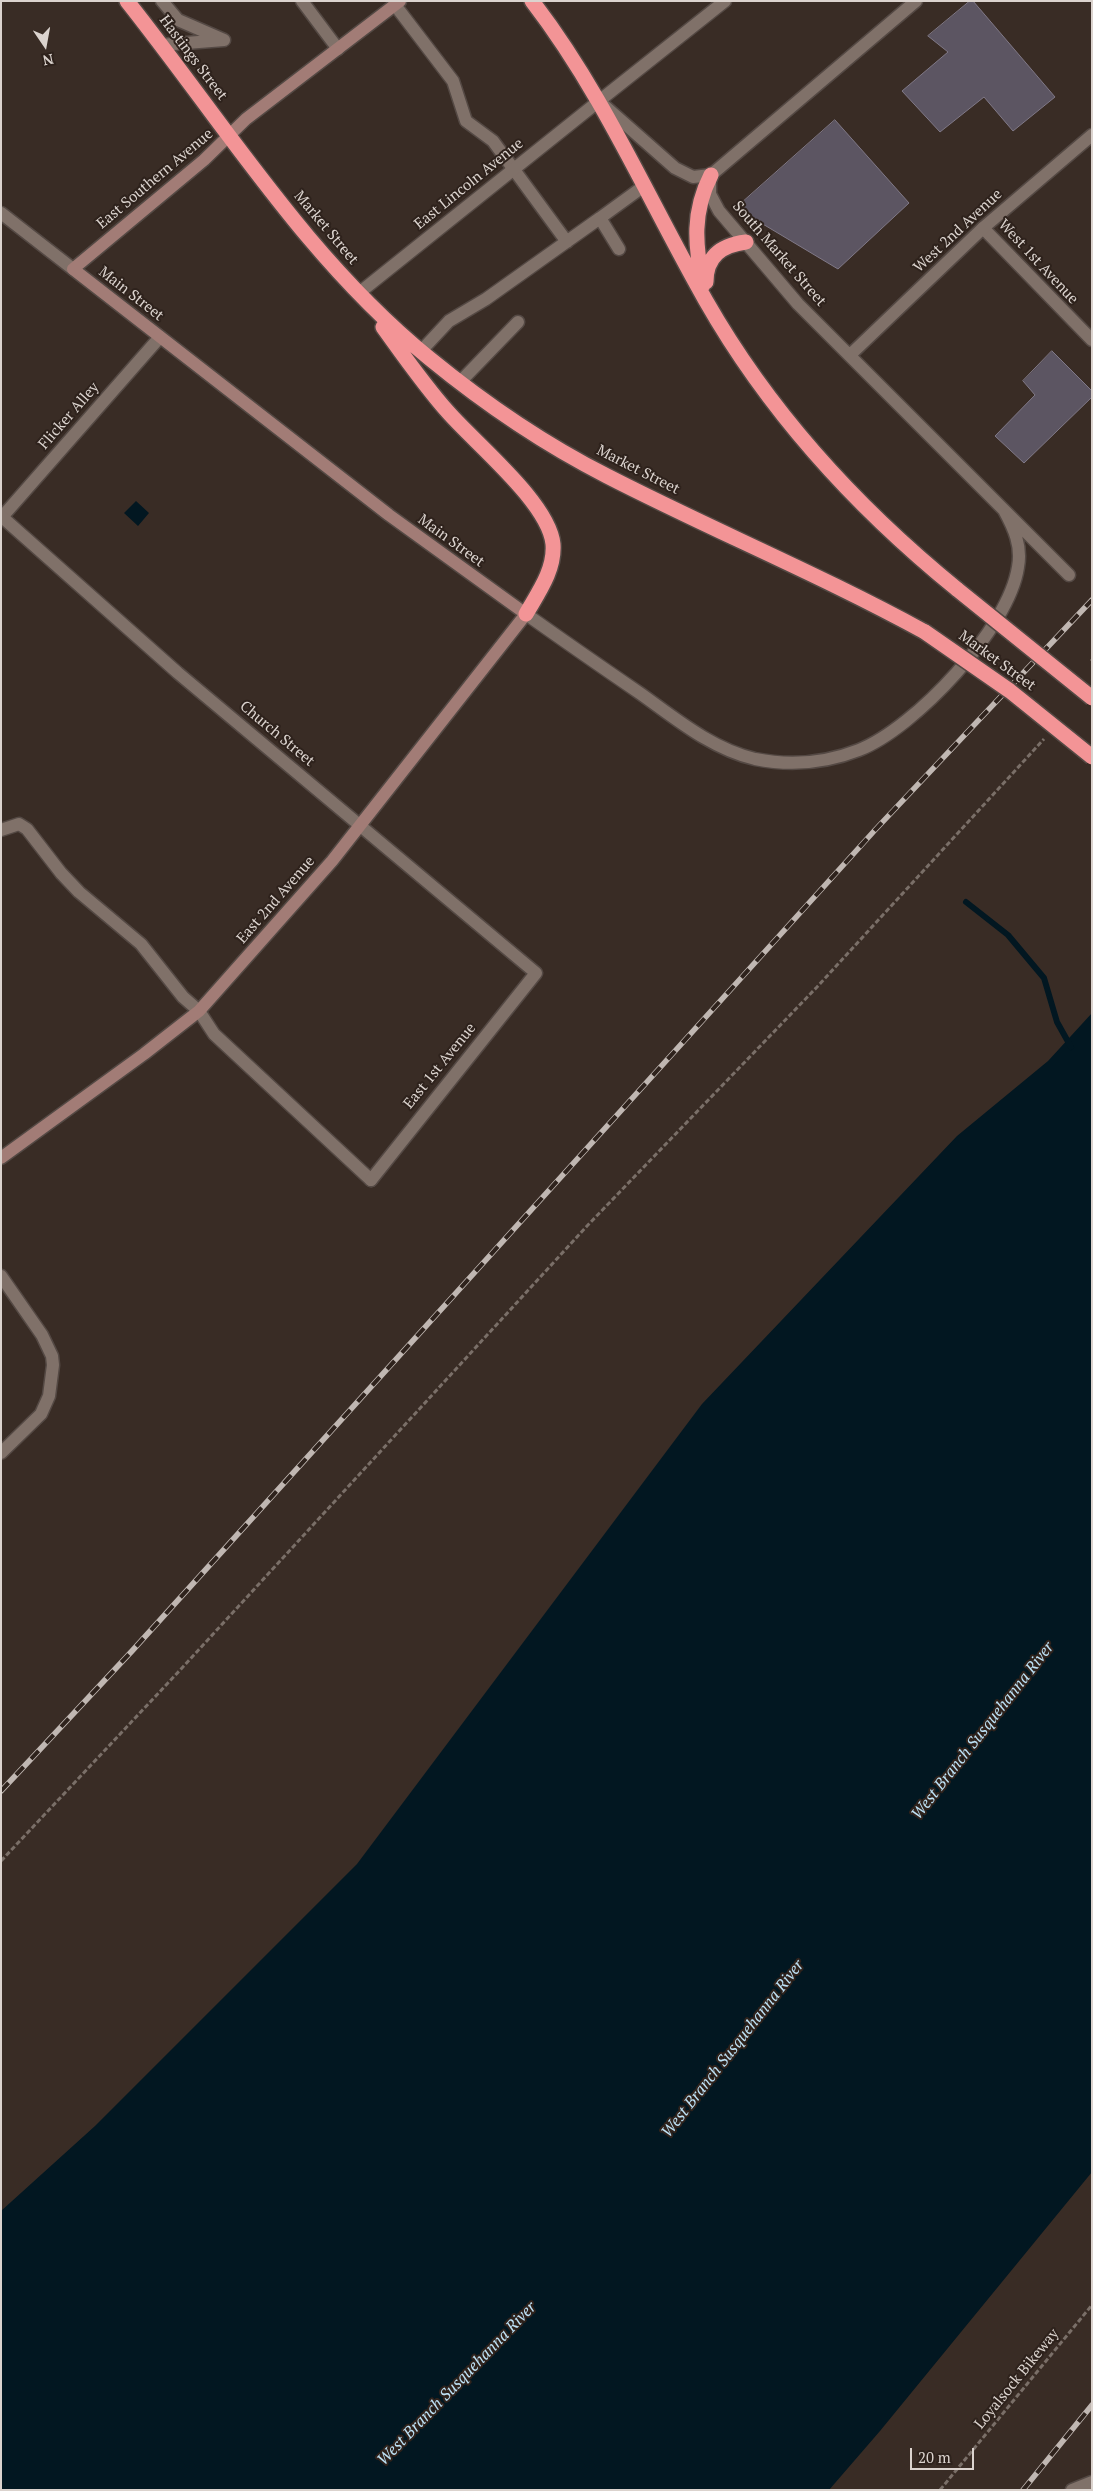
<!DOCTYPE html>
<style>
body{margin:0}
#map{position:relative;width:1093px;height:2491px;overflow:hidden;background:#392c25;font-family:"PT Serif",serif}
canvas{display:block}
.frame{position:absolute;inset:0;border:2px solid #dbd3ce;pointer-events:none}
.north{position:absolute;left:20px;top:20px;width:50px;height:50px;-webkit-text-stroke:4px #2e221c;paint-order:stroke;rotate:168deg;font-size:14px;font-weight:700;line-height:20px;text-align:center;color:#dbd3ce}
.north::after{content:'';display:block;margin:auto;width:18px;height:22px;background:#dbd3ce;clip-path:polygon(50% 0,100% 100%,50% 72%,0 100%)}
.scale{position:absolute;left:910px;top:2448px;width:64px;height:22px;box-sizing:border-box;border:2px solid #dbd3ce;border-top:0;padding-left:6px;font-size:15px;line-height:18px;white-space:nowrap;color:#dbd3ce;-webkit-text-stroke:4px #2e221c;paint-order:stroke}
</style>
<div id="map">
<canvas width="1093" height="2491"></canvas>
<div class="frame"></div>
<div class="north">N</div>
<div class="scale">20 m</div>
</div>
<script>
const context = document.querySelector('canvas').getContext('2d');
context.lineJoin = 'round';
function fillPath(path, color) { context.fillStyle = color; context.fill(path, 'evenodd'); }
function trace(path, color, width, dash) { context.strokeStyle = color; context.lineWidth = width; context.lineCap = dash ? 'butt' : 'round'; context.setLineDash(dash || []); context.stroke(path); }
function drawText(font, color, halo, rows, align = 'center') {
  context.font = font + ' "PT Serif",serif'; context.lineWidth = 4; context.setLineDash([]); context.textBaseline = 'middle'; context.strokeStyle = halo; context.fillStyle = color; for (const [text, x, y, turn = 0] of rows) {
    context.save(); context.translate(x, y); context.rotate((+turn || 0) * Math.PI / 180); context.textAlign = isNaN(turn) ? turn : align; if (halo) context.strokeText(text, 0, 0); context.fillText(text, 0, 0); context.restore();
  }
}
fillPath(new Path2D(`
 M136 501 149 513 138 526 124 513Z
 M1092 1013V2172L880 2431 829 2490H1V2211L95 2126 357 1864 702 1404 957 1136 1048 1061Z`), '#021721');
trace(new Path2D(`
 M966 902 1008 935 1044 978 1057 1022 1071 1047`), '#021721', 6);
const building = new Path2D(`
 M970 1H973L1055 97 1013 131 984 97 940 132 902 91 948 52 928 36Z
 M835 120 909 203 838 269 736 208Z
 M1052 351 1092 391V397L1024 463 995 436 1035 395 1023 381Z`);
fillPath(building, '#5c5562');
trace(building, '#807987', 1);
const lane = new Path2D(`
 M162 1 178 20 224 40
 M302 1 338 49
 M395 5 453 81 466 121 493 141 567 242
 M161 45 224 40
 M599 101 725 1
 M983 228 1092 340
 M619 249 600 218 644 186
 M421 351 449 321 486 299 600 218
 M460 382 518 322
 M2 517 160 337
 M1 830 19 824 27 829 61 873 79 892 141 944 183 997 199 1011 214 1034 371 1180
 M1 1276 42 1335 52 1356 53 1365 49 1396 41 1414 1 1453
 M1072 2490 1092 2482`);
const street = new Path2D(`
 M711 175 916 1
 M710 180V194L719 211 798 304 1069 575
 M1 213 73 269
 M359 293 599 101 675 168 693 177 711 175
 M850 355 983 228 1092 135
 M1 516 178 673 536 973 371 1180
 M526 614C564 641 603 668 641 694 676 719 712 749 755 759 790 766 826 763 859 750 915 728 1009 628 1018 567 1022 546 1014 528 1004 510`);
const secondary = new Path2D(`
 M1 1158 144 1054 199 1011 332 861 526 614 389 515 73 269 204 160 246 119 400 1`);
const highway = new Path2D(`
 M127 1C224 123 307 259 429 358 484 403 544 444 607 476 712 530 821 575 925 632
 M532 1C603 93 649 201 706 301 771 415 857 508 958 590
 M706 282C706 256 722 245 746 242
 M703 285C695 245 692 212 711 175
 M383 327C404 356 424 385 448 412 476 444 549 503 553 544 555 570 538 593 526 614`);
trace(lane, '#544944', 15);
trace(street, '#544944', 15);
trace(secondary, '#544944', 15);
trace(highway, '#544944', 18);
trace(new Path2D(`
 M1091 661 1092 660
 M1 1861 182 1668 587 1226 817 987 1044 739
 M940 2490 1092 2305`), '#7a6f68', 3, [5, 2.5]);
trace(lane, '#807169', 12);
trace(street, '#807169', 12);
trace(secondary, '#a27c76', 12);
trace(highway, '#f39496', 15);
const rail = new Path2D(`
 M1 1791 132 1651 875 830 1092 600
 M1023 2490 1092 2405`);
trace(rail, '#c0b7b2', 5.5);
trace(rail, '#2e221c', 4, [11]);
const highwayBridge = new Path2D(`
 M958 590 1092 698
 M925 632 1010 691 1092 757`);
trace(highwayBridge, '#544944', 18, []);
trace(highwayBridge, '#f39496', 15);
drawText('15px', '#dbd3ce', '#2e221c', [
 ["Hastings Street",193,58,53],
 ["East Southern Avenue",155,179,-40],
 ["East Lincoln Avenue",469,184,-39],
 ["Market Street",326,228,50],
 ["West 2nd Avenue",958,231,-43],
 ["South Market Street",779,254,49],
 ["West 1st Avenue",1038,262,47],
 ["Main Street",131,294,38],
 ["Flicker Alley",69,416,-49],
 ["Market Street",638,470,27],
 ["Main Street",451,541,36],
 ["Market Street",997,661,36],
 ["Church Street",277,734,40],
 ["East 2nd Avenue",276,900,-49],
 ["East 1st Avenue",440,1066,-51],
 ["Loyalsock Bikeway",1017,2379,-51]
]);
drawText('italic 16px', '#bee2f6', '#2e221c', [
 ["West Branch Susquehanna River",983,1731,-52],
 ["West Branch Susquehanna River",733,2049,-52],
 ["West Branch Susquehanna River",457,2384,-46]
]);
</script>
